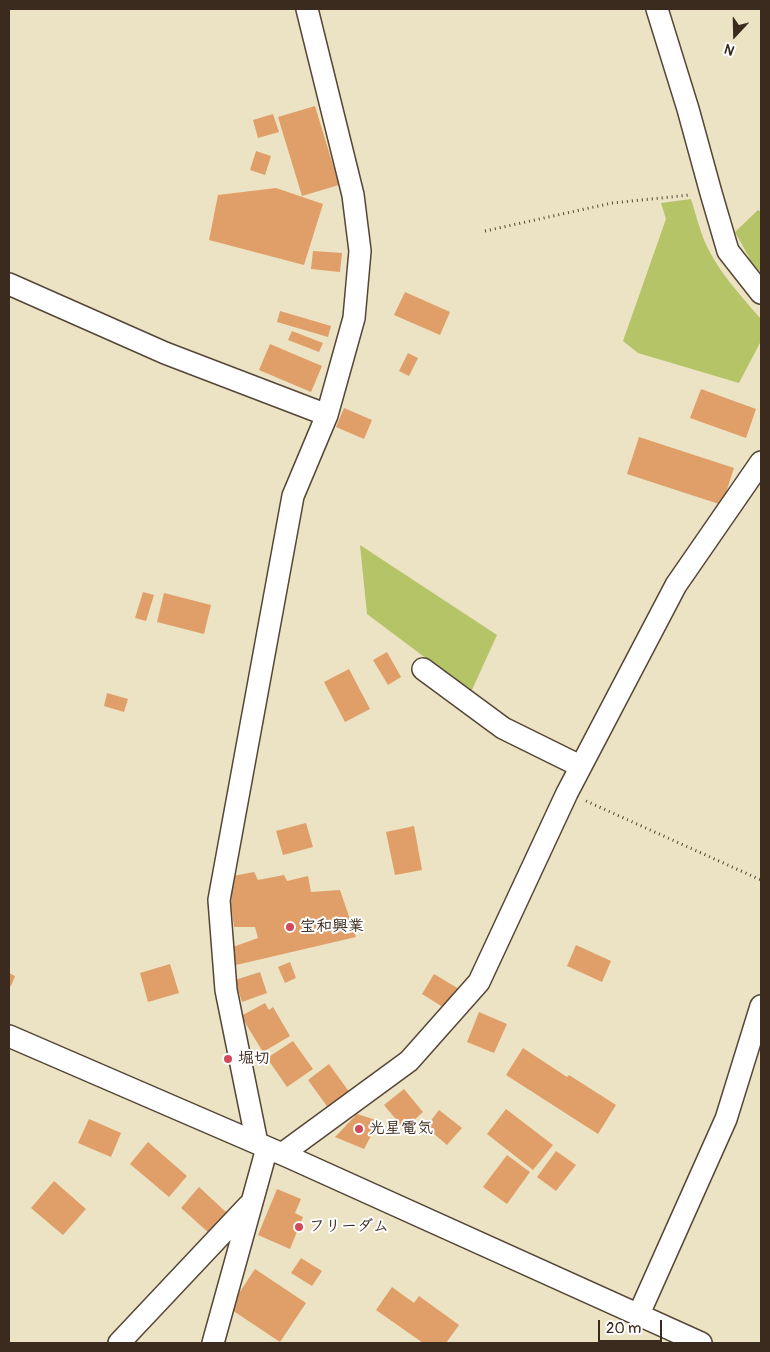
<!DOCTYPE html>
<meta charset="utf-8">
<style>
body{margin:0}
#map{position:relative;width:770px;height:1352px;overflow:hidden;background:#ebe3c3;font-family:Pangolin,sans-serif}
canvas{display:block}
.frame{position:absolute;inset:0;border:10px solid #3b2a1e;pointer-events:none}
.north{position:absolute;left:710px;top:10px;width:50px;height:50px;-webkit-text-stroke:4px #fff;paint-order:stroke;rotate:201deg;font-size:14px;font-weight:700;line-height:20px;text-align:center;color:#3b2a1e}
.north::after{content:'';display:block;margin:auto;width:18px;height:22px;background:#3b2a1e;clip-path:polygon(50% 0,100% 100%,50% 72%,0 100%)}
.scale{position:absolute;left:598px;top:1320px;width:64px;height:22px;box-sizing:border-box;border:2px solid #3b2a1e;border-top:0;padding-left:6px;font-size:15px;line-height:18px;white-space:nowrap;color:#3b2a1e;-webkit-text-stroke:4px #fff;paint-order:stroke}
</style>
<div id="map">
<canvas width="770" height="1352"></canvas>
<div class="frame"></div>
<div class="north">N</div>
<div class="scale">20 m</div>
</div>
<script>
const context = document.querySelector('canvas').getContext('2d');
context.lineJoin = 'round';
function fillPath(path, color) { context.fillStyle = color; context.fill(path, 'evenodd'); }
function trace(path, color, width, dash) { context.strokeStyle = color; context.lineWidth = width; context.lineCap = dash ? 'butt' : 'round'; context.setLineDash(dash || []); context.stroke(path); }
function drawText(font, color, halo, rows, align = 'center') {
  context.font = font + ' Pangolin,"Klee One",sans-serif'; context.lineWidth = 4; context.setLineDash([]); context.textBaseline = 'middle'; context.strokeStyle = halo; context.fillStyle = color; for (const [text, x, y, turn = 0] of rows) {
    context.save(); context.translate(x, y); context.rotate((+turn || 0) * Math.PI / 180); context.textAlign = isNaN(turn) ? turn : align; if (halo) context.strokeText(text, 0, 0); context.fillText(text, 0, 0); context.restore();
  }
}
fillPath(new Path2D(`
 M691 199C695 212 699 227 704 240 716 269 740 295 761 319V341L739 383 638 353 623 341 666 219 661 203Z
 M758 210 761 212V273L751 261 735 232Z
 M360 545 497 635 471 692 367 614Z`), '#b4c467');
fillPath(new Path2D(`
 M315 106 339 185 302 196 278 117Z
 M273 114 279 132 258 138 253 120Z
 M256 151 271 156 265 175 250 170Z
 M276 188 323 204 304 265 209 240 218 195Z
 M313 251 342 253 340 272 311 269Z
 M405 292 450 312 440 335 394 315Z
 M280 311 331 326 328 337 277 322Z
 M292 331 323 343 319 352 288 340Z
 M270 344 322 366 311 392 259 370Z
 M408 353 418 358 409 376 399 371Z
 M701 389 756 409 746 438 690 418Z
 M344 408 372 420 364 439 336 427Z
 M639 437 734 468 722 505 627 474Z
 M143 592 154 595 146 621 135 618Z
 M164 593 211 605 204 634 157 622Z
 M387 652 401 677 388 685 373 660Z
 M349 669 370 709 345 722 324 682Z
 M107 693 128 699 124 712 104 706Z
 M306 823 313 847 283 855 276 831Z
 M414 826 422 870 395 875 386 832Z
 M254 872 258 880 284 875 287 881 308 876 311 892 340 890 356 937 236 965 233 947 258 938 255 927H234L231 904 233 876Z
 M576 945 611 961 602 982 567 966Z
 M290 962 296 978 285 983 278 967Z
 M170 964 179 993 148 1002 140 973Z
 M260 972 267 993 242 1002 235 980Z
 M9 973 15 976 11 986H9Z
 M434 974 459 989 446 1009 422 994Z
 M265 1003 269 1010 273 1007 290 1036 263 1052 241 1016Z
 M479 1012 507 1024 494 1053 467 1042Z
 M293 1041 313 1069 287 1087 267 1058Z
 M523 1048 567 1077 569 1075 616 1105 598 1134 506 1075Z
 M329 1064 350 1093 329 1109 308 1080Z
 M404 1089 423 1112 404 1129 384 1105Z
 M506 1109 553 1145 533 1170 487 1134Z
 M439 1110 462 1128 447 1145 426 1127Z
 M357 1114 379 1121 364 1149 335 1137Z
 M89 1119 121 1133 111 1157 78 1143Z
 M148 1142 187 1176 169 1197 130 1164Z
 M556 1151 576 1165 556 1191 537 1177Z
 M507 1155 530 1172 507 1204 483 1187Z
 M54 1181 86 1209 63 1235 31 1208Z
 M199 1187 227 1213 209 1233 181 1208Z
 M277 1189 301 1199 295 1213 303 1217 290 1249 258 1235Z
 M301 1258 322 1271 312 1286 291 1273Z
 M255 1269 306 1303 280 1342 229 1308Z
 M392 1287 414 1303 419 1296 459 1325 446 1343H423L376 1310Z`), '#e09f68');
const minor = new Path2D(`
 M657 9 688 109 711 193 728 251 761 293
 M9 284 165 353 327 415
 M423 669 503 728 580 766
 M9 1036 289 1157 701 1343
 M257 1143 226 990 219 900 293 496 327 415 354 318 360 251 353 195 307 9
 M282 1154 409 1061 479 982 567 793 676 585 761 462
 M638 1316 726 1119 761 1006
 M119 1343 249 1205
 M213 1343 267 1148`);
trace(minor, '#554637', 24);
trace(new Path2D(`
 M485 231 612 203 690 195
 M586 801 761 880`), '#554637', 3, [1, 4]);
trace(minor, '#fff', 21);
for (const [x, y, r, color] of [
 [290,927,5,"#d1495b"],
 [228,1059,5,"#d1495b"],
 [359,1129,5,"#d1495b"],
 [299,1227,5,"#d1495b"]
]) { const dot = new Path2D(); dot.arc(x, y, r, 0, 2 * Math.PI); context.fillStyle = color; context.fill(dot); trace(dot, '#fff', 2); }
drawText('bold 16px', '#3b2a1e', '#fff', [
 ["宝和興業",300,927],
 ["堀切",238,1059],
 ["光星電気",369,1129],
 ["フリーダム",309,1227]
], 'left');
</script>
